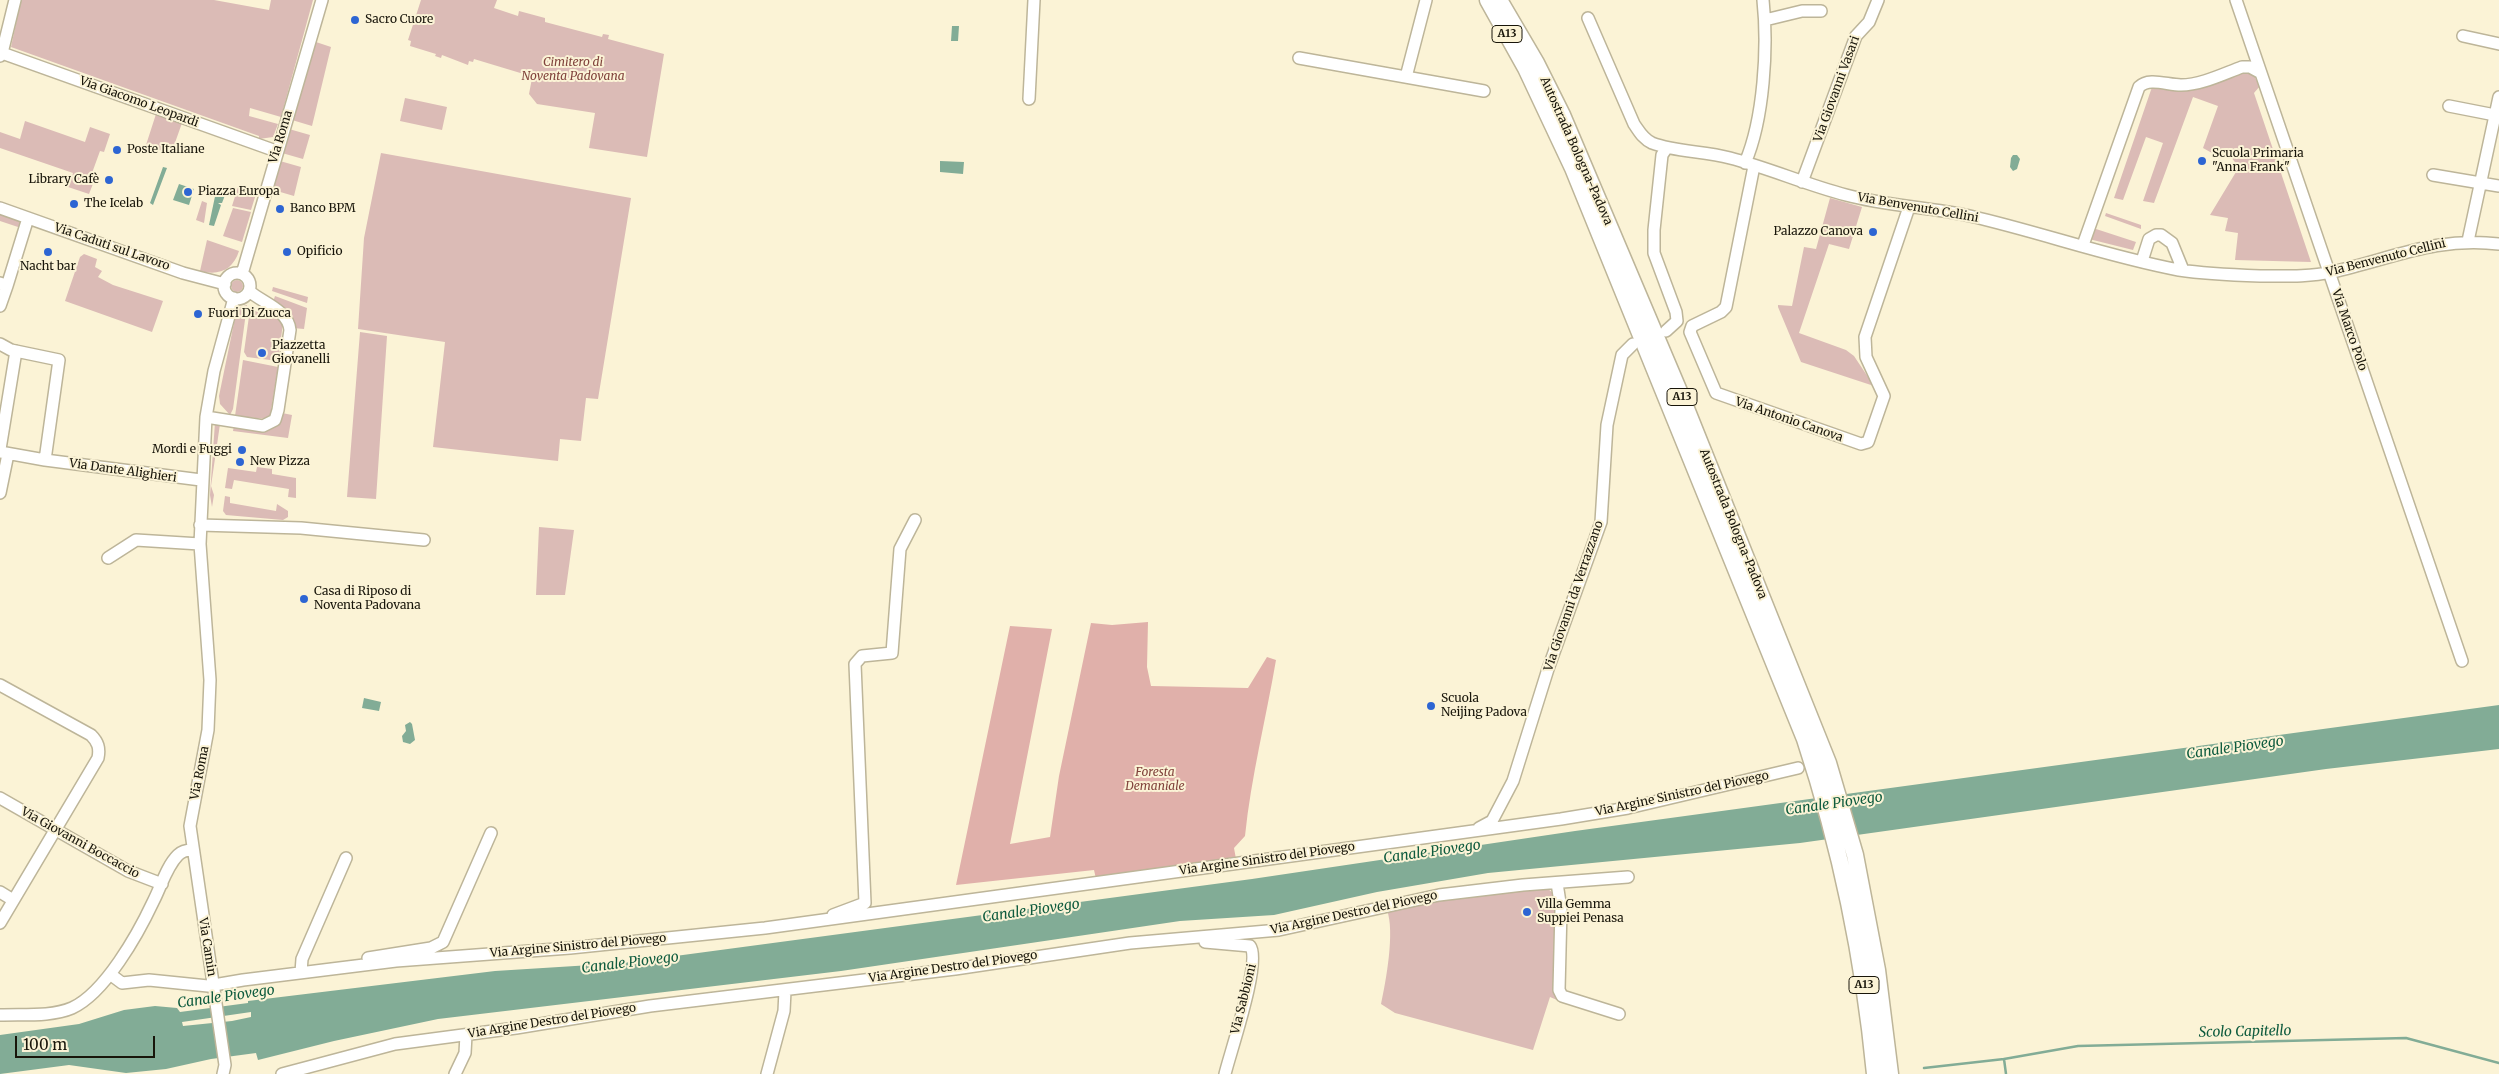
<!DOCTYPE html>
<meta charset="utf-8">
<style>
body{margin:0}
#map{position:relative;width:2499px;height:1074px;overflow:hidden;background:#fbf3d6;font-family:Merriweather,serif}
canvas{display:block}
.scale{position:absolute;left:15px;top:1036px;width:140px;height:22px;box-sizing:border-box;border:2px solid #18150a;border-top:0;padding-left:6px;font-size:15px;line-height:18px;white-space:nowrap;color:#18150a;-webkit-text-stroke:4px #fbf3d6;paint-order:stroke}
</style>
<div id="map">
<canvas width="2499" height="1074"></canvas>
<div class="scale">100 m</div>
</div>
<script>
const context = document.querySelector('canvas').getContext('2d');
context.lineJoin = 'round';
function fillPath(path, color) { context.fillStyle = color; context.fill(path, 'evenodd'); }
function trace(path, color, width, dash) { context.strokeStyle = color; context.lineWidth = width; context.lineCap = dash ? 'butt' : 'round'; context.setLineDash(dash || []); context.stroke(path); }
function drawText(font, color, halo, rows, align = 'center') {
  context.font = font + ' Merriweather,serif'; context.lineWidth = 4; context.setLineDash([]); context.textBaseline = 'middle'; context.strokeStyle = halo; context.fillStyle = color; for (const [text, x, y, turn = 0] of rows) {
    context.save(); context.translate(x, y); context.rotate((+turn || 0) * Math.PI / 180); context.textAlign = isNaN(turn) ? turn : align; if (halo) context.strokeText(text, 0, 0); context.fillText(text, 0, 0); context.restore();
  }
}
fillPath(new Path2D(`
 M21 0H214L269 10 271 0H313L281 117 250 108 249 116 278 124 273 137 259 139V136L11 47Z
 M421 0H497L494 8 518 16 519 11 545 18V22L602 37 603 34 609 35 608 39 664 54 647 157 589 148 595 113 537 104 529 94 533 73 528 72 527 75 474 59 473 62 469 61 468 65 442 55 441 58 435 56 436 54 410 46 411 41 408 40Z
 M316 42 331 47 312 126 292 120Z
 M2244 71 2252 72 2260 86 2254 93 2311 262 2235 260 2238 233 2225 231 2228 218 2210 215 2239 167 2230 156 2221 158 2203 148 2218 106 2193 97 2154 203 2143 201 2163 143 2146 137 2123 200 2114 198 2152 87 2178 90Z
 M405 98 447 107 442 130 400 121Z
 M156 114 182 123 171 154 146 145Z
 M25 121 85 142 90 127 110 134 104 152 100 151 92 173 96 176 89 194 68 187 73 173 0 148V132L20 139Z
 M289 129 310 135 303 159 282 153Z
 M381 153 631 198 598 399 586 398 581 441 560 439 558 461 433 447 445 342 358 329 364 238Z
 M280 161 301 167 294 196 270 189Z
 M238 187 256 194 251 210 232 206Z
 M1830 198 1862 207 1849 249 1829 244 1799 333 1846 350 1854 356 1874 386 1801 362 1778 307V305L1792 306 1804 247 1816 249Z
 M202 201 207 203 204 223 196 220Z
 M233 208 251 212 242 242 223 236Z
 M0 212 21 221V228L0 221Z
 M2106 213 2141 225V229L2105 216Z
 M2093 228 2136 242 2133 250 2089 239Z
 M207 240 239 251C233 270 219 276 200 271Z
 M84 254 97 259 95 267 102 271 98 277 113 285 163 301 152 332 65 301 80 257Z
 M231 286a6 6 0 1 1 12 0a6 6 0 1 1-12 0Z
 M273 287 308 297 307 303 272 291Z
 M275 296 307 308 304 329 293 328 290 313 273 302Z
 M247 305 233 409 230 415 220 404 219 396 235 318 240 307Z
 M250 309 266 315 268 312 283 323 278 361 247 357 244 352Z
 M360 332 387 336 376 499 347 497Z
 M243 360 278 367 270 417 266 419 235 416Z
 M282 413 292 415 288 438 233 431 234 425 263 429Z
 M215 422 220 424 211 486 214 495 212 507 210 495Z
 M257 467 272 469V474L296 478V498L288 497 289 489 234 480 232 489 225 488 228 468 256 472Z
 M225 496 230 497V503L276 511 277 504 288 511V517L283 520 226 515 223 511Z
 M539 527 574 530 565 595H536Z
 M1547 888 1554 894C1559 930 1550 964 1557 1000L1550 997 1533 1050 1395 1013 1381 1004C1386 981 1395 932 1387 910L1446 899Z`), '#dbbbb6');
fillPath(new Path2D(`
 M1148 622 1147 667 1151 686 1248 688 1267 657 1276 660C1266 719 1251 777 1245 836L1234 848 1236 859 1097 883 1094 870 956 885 1010 626 1052 629 1010 844 1050 837 1059 776 1091 623 1112 625Z`), '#e0b0aa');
fillPath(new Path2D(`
 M952 26H959L958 41H951Z
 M2013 155H2017L2020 159 2017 169 2013 171 2010 167 2011 158Z
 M940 161 964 162 963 174 940 172Z
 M163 167 167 168 153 205 150 203Z
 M179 184 194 189 189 205 173 200Z
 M217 187 227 190 222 203H218L221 205 214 226 209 225Z
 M364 698 381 702 379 711 362 708Z
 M2499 705V749L2326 769 1800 843 1488 873 1377 892 1274 915 1180 921 841 971 438 1019 334 1041 258 1060 256 1053 211 1059 166 1069 126 1073 69 1065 0 1074V1035L79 1024 124 1010 155 1006 177 1008 180 1012 248 1003V1001L495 971 623 963 1252 879 1575 831ZM251 1012V1017L232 1021 183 1026 182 1022Z
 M410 722 412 724 415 740 410 744 403 742 402 736 406 731 405 725Z`), '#82ac96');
trace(new Path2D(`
 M1924 1068 2004 1059
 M2006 1074 2004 1059 2078 1046 2406 1038 2499 1063`), '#82ac96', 2.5);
const minor = new Path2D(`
 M2236 0 2462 661
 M1588 18 1634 124C1639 131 1643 139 1652 143 1675 152 1704 151 1730 158 1769 168 1807 185 1846 195 1887 206 1929 207 1970 216 2040 232 2109 257 2179 270 2206 274 2233 275 2260 276 2284 276 2309 277 2332 272 2391 259 2437 236 2499 244
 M1765 20 1802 11H1821
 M2463 36 2499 44
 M2 53 15 0
 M0 56 2 53 276 151
 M1299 58 1484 91
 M1406 77 1426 0
 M1029 99 1034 0
 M2449 106 2495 115
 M1745 163C1764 119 1768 47 1763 0
 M1754 166 1726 307 1721 312 1692 326 1690 332 1716 393 1861 444 1868 442 1884 396 1866 357 1865 337 1909 207
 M2433 175 2499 186
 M1802 182 1856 36 1869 22 1878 0
 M0 208 183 273 225 284
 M2468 241 2499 97
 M2083 245 2139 87C2149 77 2167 85 2181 85 2201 85 2223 74 2242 67H2250L2261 73
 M2142 261 2149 239 2156 235H2161L2172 243 2183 270
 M224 286a13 13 0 1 1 26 0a13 13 0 1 1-26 0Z
 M242 274 322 0
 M0 283 7 286 28 218
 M0 306 7 286
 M1666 331 1677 321 1676 312 1654 253V230L1662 155 1666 149
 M0 344 11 350 59 360 45 460
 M206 417 263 426 275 420 278 410 290 330C288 310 263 303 249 291
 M0 449 16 351
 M0 452 45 460 201 480
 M0 493 8 454
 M200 525 301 528 424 540
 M108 558 136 540 200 544
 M0 685 91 735C98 742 100 748 98 758L0 923
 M0 798 128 871 162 884
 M1479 828 1492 821 1513 781 1548 669 1601 522 1607 425 1622 355 1633 344
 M1557 883 1561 909 1559 990 1562 996 1619 1014
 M0 892 13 900
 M833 915 865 903 855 664 862 656 892 653 900 549 915 520
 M1205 942 1250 946C1262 960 1230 1053 1225 1074
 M368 958 431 948 443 942 491 833
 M301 972 302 959 346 858
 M110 974 122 983 149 980 208 986 243 980 396 961 570 948 765 928 1561 819 1628 808 1798 768
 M0 1015C23 1014 51 1017 72 1008 105 993 138 934 153 902 161 887 166 867 178 855 182 851 187 850 192 850
 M223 1074 225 1065 190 826 208 730 210 680 200 544 206 417 214 371 234 298
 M282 1074 395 1044 516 1028 650 1006 955 969 1130 943 1279 930 1439 895 1523 885 1628 877
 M455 1074 465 1053 466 1035
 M767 1074 784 1011 785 991`);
const highway = new Path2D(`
 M1488 0 1526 68 1573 168 1805 739C1841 848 1864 959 1875 1074
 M1499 0 1536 63 1562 115 1681 396 1828 763 1855 855 1863 897 1877 970 1890 1074`);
trace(minor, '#bdb599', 14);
trace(highway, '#bdb599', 19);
trace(minor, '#fff', 11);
trace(highway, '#fff', 16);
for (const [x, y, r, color] of [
 [355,20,5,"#2d65d3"],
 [117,150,5,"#2d65d3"],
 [2202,161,5,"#2d65d3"],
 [109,180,5,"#2d65d3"],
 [188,192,5,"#2d65d3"],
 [74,204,5,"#2d65d3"],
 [280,209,5,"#2d65d3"],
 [1873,232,5,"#2d65d3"],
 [48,252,5,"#2d65d3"],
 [287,252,5,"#2d65d3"],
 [198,314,5,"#2d65d3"],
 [262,353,5,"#2d65d3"],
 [242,450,5,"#2d65d3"],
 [240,462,5,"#2d65d3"],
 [304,599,5,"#2d65d3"],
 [1431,706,5,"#2d65d3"],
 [1527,912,5,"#2d65d3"]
]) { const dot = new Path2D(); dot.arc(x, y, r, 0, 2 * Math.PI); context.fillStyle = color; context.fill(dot); trace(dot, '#fbf3d6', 2); }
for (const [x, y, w] of [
 [1507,34,30],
 [1682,397,30],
 [1864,985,30]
]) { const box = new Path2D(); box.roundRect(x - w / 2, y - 8.5, w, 17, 4); context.fillStyle = '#fbf3d6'; context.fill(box); trace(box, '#18150a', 1); }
drawText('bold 11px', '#18150a', null, [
 ["A13",1507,34],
 ["A13",1682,397],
 ["A13",1864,985]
]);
drawText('12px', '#18150a', '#fbf3d6', [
 ["Sacro Cuore",365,20],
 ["Poste Italiane",127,150],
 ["Scuola Primaria",2212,154],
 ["\"Anna Frank\"",2212,168],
 ["Library Cafè",99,180,"right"],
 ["Piazza Europa",198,192],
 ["The Icelab",84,204],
 ["Banco BPM",290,209],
 ["Palazzo Canova",1863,232,"right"],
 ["Opificio",297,252],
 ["Nacht bar",48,267,"center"],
 ["Fuori Di Zucca",208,314],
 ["Piazzetta",272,346],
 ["Giovanelli",272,360],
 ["Mordi e Fuggi",232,450,"right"],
 ["New Pizza",250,462],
 ["Casa di Riposo di",314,592],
 ["Noventa Padovana",314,606],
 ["Scuola",1441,699],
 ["Neijing Padova",1441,713],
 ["Villa Gemma",1537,905],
 ["Suppiei Penasa",1537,919]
], 'left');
drawText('italic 12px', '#81433c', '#fbf3d6', [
 ["Cimitero di",573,63],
 ["Noventa Padovana",573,77],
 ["Foresta",1155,773],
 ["Demaniale",1155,787]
]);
drawText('12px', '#18150a', '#fbf3d6', [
 ["Via Giovanni Vasari",1837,89,-70],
 ["Via Giacomo Leopardi",139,102,20],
 ["Via Roma",281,137,-73],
 ["Autostrada Bologna-Padova",1576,151,66],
 ["Via Benvenuto Cellini",1918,208,10],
 ["Via Caduti sul Lavoro",112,247,19],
 ["Via Benvenuto Cellini",2386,258,-14],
 ["Via Marco Polo",2349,330,71],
 ["Via Antonio Canova",1789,420,19],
 ["Via Dante Alighieri",123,471,8],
 ["Autostrada Bologna-Padova",1733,524,68],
 ["Via Giovanni da Verrazzano",1574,596,-71],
 ["Via Roma",200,773,-79],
 ["Via Argine Sinistro del Piovego",1682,794,-12],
 ["Via Giovanni Boccaccio",80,843,29],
 ["Via Argine Sinistro del Piovego",1267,859,-8],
 ["Via Argine Destro del Piovego",1354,913,-12],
 ["Via Argine Sinistro del Piovego",578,946,-5],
 ["Via Camin",207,947,81],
 ["Via Argine Destro del Piovego",953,967,-8],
 ["Via Sabbioni",1244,999,-76],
 ["Via Argine Destro del Piovego",552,1021,-9]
]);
drawText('italic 14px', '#0e5b3e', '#fbf3d6', [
 ["Canale Piovego",2235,748,-8],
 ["Canale Piovego",1834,804,-8],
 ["Canale Piovego",1432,852,-8],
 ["Canale Piovego",1031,911,-8],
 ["Canale Piovego",630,963,-7],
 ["Canale Piovego",226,997,-8],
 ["Scolo Capitello",2245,1032,-1]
]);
</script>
